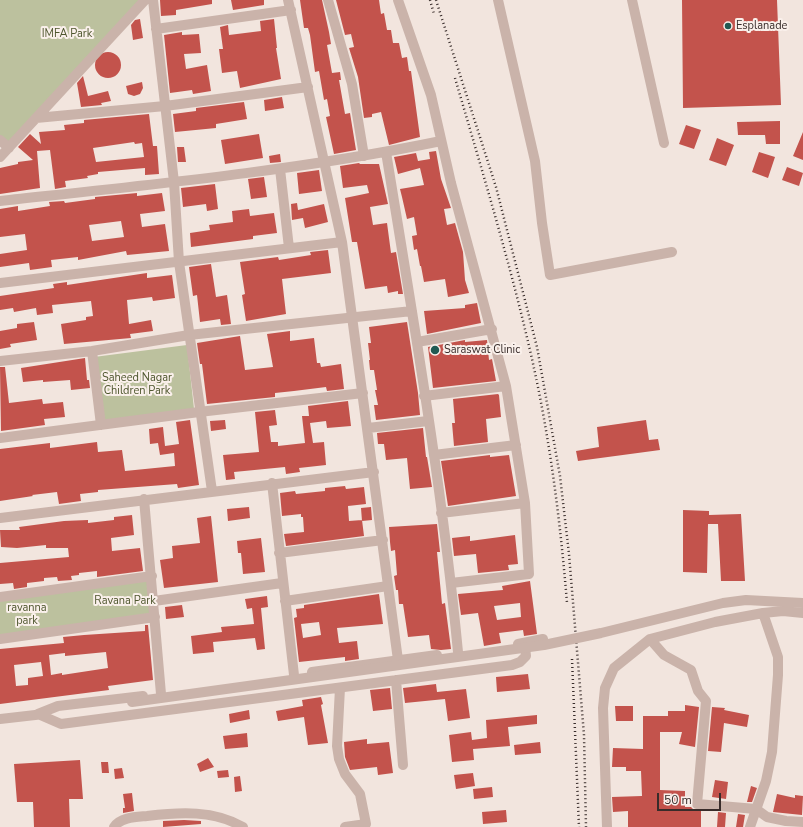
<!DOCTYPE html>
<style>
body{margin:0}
#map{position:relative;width:803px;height:827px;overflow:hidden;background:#f2e5de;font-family:"Nunito Sans",sans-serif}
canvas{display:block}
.scale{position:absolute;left:657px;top:793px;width:64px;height:18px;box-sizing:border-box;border:2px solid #382c2a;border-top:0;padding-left:5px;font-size:12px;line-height:14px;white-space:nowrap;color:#382c2a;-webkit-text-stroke:3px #faf0eb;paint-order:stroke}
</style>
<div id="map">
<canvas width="803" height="827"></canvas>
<div class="scale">50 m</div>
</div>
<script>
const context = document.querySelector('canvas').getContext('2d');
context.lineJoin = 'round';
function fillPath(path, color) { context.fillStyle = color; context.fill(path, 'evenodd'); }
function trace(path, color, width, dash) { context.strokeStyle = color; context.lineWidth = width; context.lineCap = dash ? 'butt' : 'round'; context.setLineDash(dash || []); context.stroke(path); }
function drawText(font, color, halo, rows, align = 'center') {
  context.font = font + ' "Nunito Sans",sans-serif'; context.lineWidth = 4; context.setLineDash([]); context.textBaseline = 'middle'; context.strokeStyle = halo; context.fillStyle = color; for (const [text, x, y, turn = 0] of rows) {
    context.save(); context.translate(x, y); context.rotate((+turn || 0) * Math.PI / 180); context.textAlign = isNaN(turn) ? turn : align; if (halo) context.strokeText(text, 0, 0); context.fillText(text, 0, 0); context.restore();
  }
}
fillPath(new Path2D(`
 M0 0H141L9 148 0 140Z
 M187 345 194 409 101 422 94 357Z
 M152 576 155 613 0 639V597Z`), '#bcc19e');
fillPath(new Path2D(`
 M160 0H212V4L176 10V15L161 16Z
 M231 0H264V5L233 10Z
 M300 0H322L329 32 331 44 327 45 332 73 340 72 341 80H339L345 114 350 113 356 150 334 154 326 117 330 116 327 99 324 100 319 71 315 72 310 35 308 28H304Z
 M336 0H379L381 14 384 13 387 30H391L393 43H399L402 58 407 57 409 71H411L420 137 389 145 381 112 372 114V117L364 118 358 77 349 48 354 47 351 34 345 35Z
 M682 0H777L781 105 683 108Z
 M140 19 143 38 133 40 131 25 135 20Z
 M274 19 277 48H276L281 79 240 88 237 71 222 73 219 49H223L220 27 228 25 229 35 261 31 260 21Z
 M182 32V35L199 34 201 53 184 54 186 69 207 65 211 91 193 94 192 90 170 93 164 35Z
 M95 65a13 13 0 1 1 26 0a13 13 0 1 1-26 0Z
 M83 76 88 96 108 91 111 101 101 103 102 105 81 107 77 83Z
 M142 82 143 88 140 94 134 96 128 94 126 86Z
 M282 97 284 108 265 111 264 100Z
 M244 102 247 119 216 124V128L175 132 173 114 196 111V108Z
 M149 114 153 146H157L159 174 145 175V168L98 172V174L87 176 88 178 65 181 66 187 55 189 50 150 37 151 40 188 0 194V168L18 164V162L33 160 18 147 30 134 41 144 39 132 65 130 64 125 84 123V120ZM134 142 135 144 142 143 144 157 96 162 93 148Z
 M780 121V144H766L765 135H738L737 122Z
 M686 125 701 130 694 149 679 144Z
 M803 132V160L793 156Z
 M259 134 263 158 225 164 221 140Z
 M717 138 734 145 726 166 709 160Z
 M177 147H184L186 162H178Z
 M436 151 441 179 451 208 444 209 447 225 455 223 463 252 465 280 469 293 448 297 445 279 424 282 421 266H420L417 249 414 250 412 236 417 235 414 217 407 219 402 197 400 189 424 185 420 168 398 174 394 157 416 153 418 161 430 159 429 152Z
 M759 152 775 157 768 178 752 172Z
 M280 154 281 162 270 163 269 156Z
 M359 163 360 164H379L388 204 370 207 373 225 387 223 391 253 396 252 403 294H398V291L388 293 387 286 365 289 357 242H352L345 198 369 193 367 185 343 188 340 166Z
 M787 167 803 173 799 186 782 180Z
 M319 170 322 191 299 194 297 173Z
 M264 177 267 197 251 199 248 179Z
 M215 184 218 209 207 211 206 204 183 207 181 188Z
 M137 193V196L162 193 165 211 140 214 142 227 165 224 169 251 127 255 126 251 78 260V257L51 260 52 267 30 270 29 263 0 267V254L27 250 25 234 0 237V209L18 206V211L50 206 49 202 64 201 65 203 95 199V197ZM121 221 124 237 92 241 89 225Z
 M297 203 298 210 324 204 328 222 305 228 303 218 292 220 291 204Z
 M249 209 250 216 274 213 277 233 253 236V239L191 247 190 233 210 230 209 225 233 222 232 211Z
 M328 250 331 273 282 279 286 314 246 321 242 295 245 294 240 262 278 257 279 260 311 255 310 252Z
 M211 264 216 297 227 295 231 324 221 325 220 319 200 322 197 295 193 296 189 267Z
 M147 273V278L172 275 175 298 153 301 152 297 127 300 129 324 151 320 153 331 130 334 131 338 64 344 61 324 86 320V317L93 316 91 301 52 305 53 313 37 315 36 308 14 312 13 308 0 310V296L54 288 53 284 67 282V285Z
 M477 303 481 323 427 334 424 311 465 308V305Z
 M34 322 37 340 10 344 11 347 0 349V331L17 328V324Z
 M407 322 418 393 420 415 376 420 374 405H378L375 390H377L374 370H370L369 360H370L368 343H371L369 327Z
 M290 331V341L314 338 317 363H320L321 367 341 364 344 389 327 391 326 387 294 391 275 393V397L207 404 202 364H200L197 343 240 336 245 370 273 367 267 334Z
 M465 340V342L487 340 489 360 492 359 496 381 433 388 428 347Z
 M85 358 87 380H89L90 388 71 390 70 380 43 382V380L23 382 21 368Z
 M0 367H5L9 403 42 399 43 404 63 402 65 417 44 419 45 425 1 431Z
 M498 394 499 395 501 417 486 419 488 442 454 446 452 423H455L453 399Z
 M348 401 351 426 327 428 326 421 310 423 313 443 324 442 326 465 299 468 300 472 286 474 285 467 234 472 235 479 226 480 223 455 259 452 255 412 275 410 277 425 269 426 271 442H278V446L305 443 302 416H309L308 406Z
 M190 420 199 485 178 488 177 484 98 490V492L80 494 81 501 59 504 57 492 32 495 33 496 0 501V449L50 443V448L97 442 98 452 122 450 125 471 175 466 174 453 160 455 158 443 150 444 149 429 163 427 165 446 179 444 176 422Z
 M225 420 226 429 211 431 210 421Z
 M646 420 649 440 658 439 660 450 578 461 576 451 599 447 597 427Z
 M423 428 426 457H427L432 487 410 489 407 458 386 460 384 444H378L377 433Z
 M490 455V457L509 455 516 496 448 506 441 461Z
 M345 486 346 489 364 487 366 504 348 506 349 521 362 520 364 536 286 546 284 534 304 532 303 517H301V514L282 516 280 493 295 491 296 494 325 491V488Z
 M249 507 250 518 228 521 227 509Z
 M371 507 372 520 362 521 361 508Z
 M683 510 709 511V515L741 514 745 581H721L718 524H708L707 573 683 572Z
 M132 515 134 535 111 538 112 551 140 548 143 571 97 577V571L79 573V575L71 576 72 580 58 581 57 577 44 578V581L27 583V587L14 589 13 583 0 584V563L69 557 68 548H46V545L17 548 1 547 0 530H20L19 527 64 521 88 520V523L114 520V517Z
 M211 516 218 582 164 588 160 560 173 558 172 546 200 543 197 518Z
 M437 524 440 552H437L442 604 445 603 451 649 441 650 431 649 429 635 408 637 403 604H399L398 590H396L394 576 397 575 395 550 391 551 390 542 389 527Z
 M515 535 518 564 508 565 509 570 478 573 476 554 454 556 452 538 470 536V541Z
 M261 538 265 572 243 574 241 553H238L237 541Z
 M530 581 537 634 524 636 523 630 499 633 501 643 484 646 478 613 461 615 458 594 503 590 502 586ZM520 603 521 617 497 620 494 606Z
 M379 594 383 624 337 628 339 643 357 641 359 659 345 661V657L299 662 294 618 297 617 296 609 304 608V605ZM319 622 321 635 303 638 301 624Z
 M267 596 268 607 261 608 265 649 257 650 255 638 213 642 214 652 193 654 191 636 222 632 221 627 254 624 252 608 247 609 245 599Z
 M182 605 184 617 166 619 165 607Z
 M145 625H148L153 680 108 686 109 690 0 704V649L64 643 63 637 84 635 145 631ZM106 652 108 668 62 675V673L51 675 49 655 65 653V656ZM41 662 43 676 28 678V685L16 686 14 665Z
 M528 674 530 689 497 692 496 677Z
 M436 684 437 692 466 689 470 718 448 721 445 699 405 703 403 688Z
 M390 688 392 709 373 711 370 690Z
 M321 697 323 704 321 705 328 743 308 745 304 717 278 721 276 711 303 706 302 700Z
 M685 705 699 707 695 747 679 744 682 732H660V790L685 791V807H691L694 810 701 811V827H628V811L613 812 612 797 642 796 641 771H626V767H612L613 748 643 749V716H668V711H685Z
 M615 706H633V721H616Z
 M712 707 725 708 724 710 749 715 747 727 724 723 721 752 708 751Z
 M249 710 250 719 230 723 229 714Z
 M537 715V724L508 727 510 746 473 749 474 760 452 762 449 735 471 732 472 740 487 738 486 720Z
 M247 733 248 747 225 749 223 736Z
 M367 739V744L389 742 393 773 378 775 377 767 350 770 345 757 344 742Z
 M540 742 541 753 515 755 514 745Z
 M208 758 214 767 200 772 197 764Z
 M80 760 83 799H69L70 827H34L33 802H17L14 764Z
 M101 762H108L109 773H102Z
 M122 768 124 778 115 779 114 769Z
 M228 770 229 777 218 778 217 771Z
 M473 773 475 786 456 789 454 775Z
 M240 776 242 791 235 792 234 777Z
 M715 780 728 782 726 799 712 797Z
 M751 786 757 788 752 802H747Z
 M492 787 493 797 474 799 473 789Z
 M132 793 134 811 123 813V808H125L123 794Z
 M777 794 795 798V795L803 796 802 815 773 812Z
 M506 810 507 822 483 824 482 812Z
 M718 812 726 813 725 827H717Z
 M738 814 745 815 743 827H736Z
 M184 820 201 821V824L163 827V821Z`), '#c3534c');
trace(new Path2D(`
 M153 0 174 182 179 262 212 491
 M288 0 342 242 398 660
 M328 0 352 84 364 156
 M398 0 431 95 451 183 506 386 525 503 529 574 451 583
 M498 0 535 161 542 223 550 275 672 252
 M632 0 664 143
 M156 29 291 10
 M36 118 165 106 308 87
 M0 140 9 148
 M386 152C413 318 442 485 458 652
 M0 157 145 0
 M280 169 289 248
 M0 201C148 185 296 171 441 141
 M0 283 342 242
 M417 342 492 329
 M92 351 101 425
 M0 361 92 351 189 335 412 311
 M424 396 506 386
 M368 428 428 421
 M0 438 199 412 363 393
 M434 455 516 445
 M272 483 294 675
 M144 499 161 694
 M441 513 525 503
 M0 518 374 472
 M279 553 383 540
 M0 597 152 576
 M154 601 282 583
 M285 601 388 586
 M0 639 155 617
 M650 639 664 655 691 670 698 691 706 701 697 804 756 809 767 817 786 821 803 822
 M518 644 543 639
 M312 672 437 655
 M396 680 403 765
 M340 688 337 746 339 759 345 774 360 794 366 824 345 827
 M143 696 58 706 38 714 61 724 512 665 520 662 526 656 525 646 520 644
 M0 719 44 714
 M114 827C121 817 136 817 147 816 180 812 214 810 243 827
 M607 827 603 708 605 688 614 668 650 639 715 622 763 613 783 611 803 613
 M750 827 766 781 772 752 778 675V657L763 613`), '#cab3aa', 10);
trace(new Path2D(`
 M430 0 434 14
 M436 0 496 187 537 347 560 476 569 554 584 735 586 827
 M455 78C481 167 508 256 529 346 549 431 560 517 567 603
 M572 659 579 827`), '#382c2a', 2.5, [1, 3]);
trace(new Path2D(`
 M132 702 544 645 601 633 723 603 746 600 803 603`), '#cab3aa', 10);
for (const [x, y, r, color] of [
 [728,26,4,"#205952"],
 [435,350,5,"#205952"]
]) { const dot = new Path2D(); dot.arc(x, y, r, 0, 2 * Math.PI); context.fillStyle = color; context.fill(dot); trace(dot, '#faf0eb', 1.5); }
drawText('11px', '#382c2a', '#faf0eb', [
 ["Esplanade",736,26],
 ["Saraswat Clinic",444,350]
], 'left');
drawText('11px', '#4e562e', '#faf0eb', [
 ["IMFA Park",67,34],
 ["Saheed Nagar",137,378],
 ["Children Park",137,391],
 ["Ravana Park",125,601],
 ["ravanna",27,608],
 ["park",27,621]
]);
</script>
